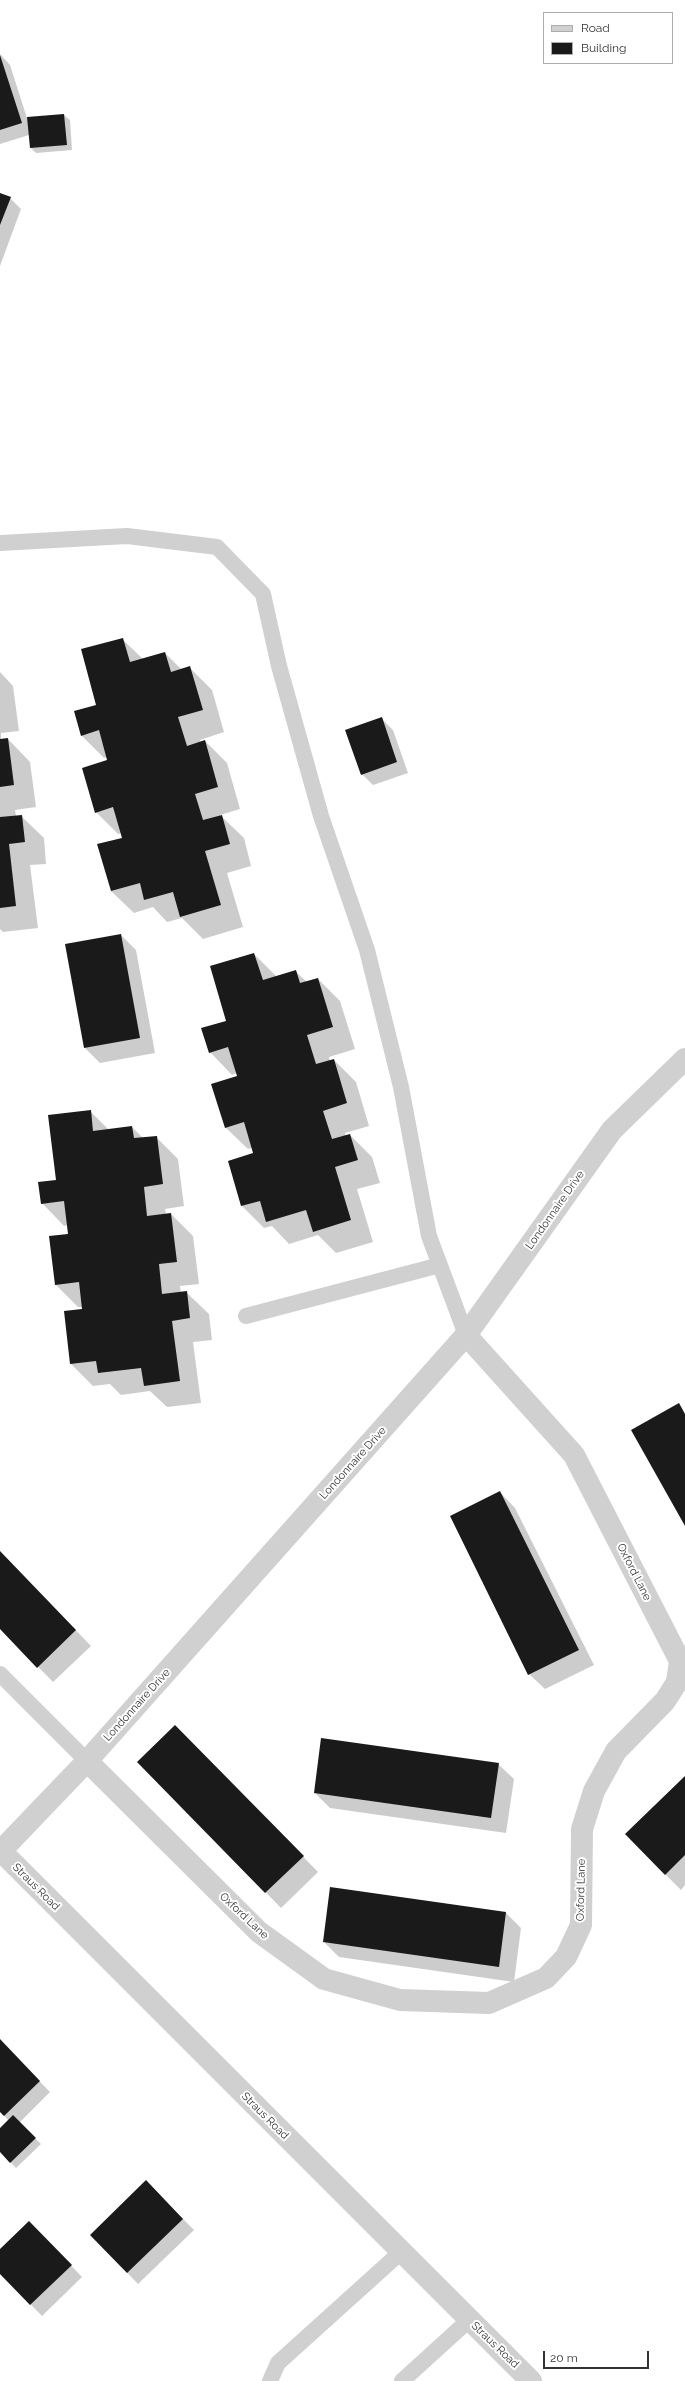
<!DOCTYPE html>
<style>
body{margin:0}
#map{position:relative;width:685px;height:2381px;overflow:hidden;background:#fff;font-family:Raleway,sans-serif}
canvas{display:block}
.legend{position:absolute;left:543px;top:12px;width:130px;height:52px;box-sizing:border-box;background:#fff;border:1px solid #adadad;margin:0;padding:5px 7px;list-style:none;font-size:12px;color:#333}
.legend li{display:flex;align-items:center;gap:8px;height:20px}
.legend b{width:20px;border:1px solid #adadad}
.scale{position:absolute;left:543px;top:2351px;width:106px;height:18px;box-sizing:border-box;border:2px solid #333;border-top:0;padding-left:5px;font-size:12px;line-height:14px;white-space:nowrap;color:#333;-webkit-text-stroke:3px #fff;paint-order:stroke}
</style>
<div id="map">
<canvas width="685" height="2381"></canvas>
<ul class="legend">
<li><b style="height:5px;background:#d0d0d0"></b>Road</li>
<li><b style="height:11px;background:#1a1a1a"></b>Building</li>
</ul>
<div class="scale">20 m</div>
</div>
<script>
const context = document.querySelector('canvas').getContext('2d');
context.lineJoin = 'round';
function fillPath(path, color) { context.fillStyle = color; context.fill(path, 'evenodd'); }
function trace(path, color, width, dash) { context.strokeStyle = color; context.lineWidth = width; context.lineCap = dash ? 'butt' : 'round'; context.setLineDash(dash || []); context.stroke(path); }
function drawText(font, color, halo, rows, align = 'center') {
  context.font = font + ' Raleway,sans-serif'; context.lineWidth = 4; context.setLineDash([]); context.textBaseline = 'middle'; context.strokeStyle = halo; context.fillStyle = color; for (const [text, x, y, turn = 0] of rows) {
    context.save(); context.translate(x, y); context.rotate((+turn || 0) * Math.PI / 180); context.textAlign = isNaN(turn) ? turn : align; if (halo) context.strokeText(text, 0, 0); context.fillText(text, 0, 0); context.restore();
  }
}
fillPath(new Path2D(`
 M0 54 10 65 27 118 64 115 70 120 72 150 36 153 31 148 29 135 0 144Z
 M0 194 10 198 21 209 0 266Z
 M122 639 143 659 165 653 182 670 189 667 212 690 224 732 200 740 201 743 205 741 227 763 240 809 220 815 244 838 251 866 227 873 243 927 203 939 182 918 167 922 153 907 134 913 111 891 123 838 122 833 118 834 96 812 108 761 107 757 104 758 82 736 98 705Z
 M0 672 13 686 19 731 1 733V740L8 739 30 762 36 807 15 810 16 816H21L44 838 46 864 30 865 38 928 3 932 0 929Z
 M382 719 393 730 408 773 373 785 362 774Z
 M121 935 136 950 155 1053 100 1063 85 1048Z
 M254 954 277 977 295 971 307 982 318 979 340 1001 355 1049 329 1057 330 1061 334 1060 356 1082 369 1126 345 1133 346 1136 350 1135 372 1157 380 1183 357 1189 373 1242 336 1253 318 1235 289 1244 272 1226 264 1228 242 1206 229 1161 254 1154 252 1148 248 1149 225 1127 239 1077 237 1073 232 1075 210 1052 228 1021Z
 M90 1111 109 1130 132 1127 143 1138 156 1137 178 1159 184 1206 165 1209 166 1214H171L193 1236 199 1284 180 1286 181 1293 186 1292 209 1314 212 1340 193 1342 201 1403 167 1407 150 1391 121 1395 110 1384 93 1386 71 1364 83 1307H78L56 1285 50 1237 69 1235 68 1225 64 1226 42 1203 57 1180Z
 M500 1492 515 1508 594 1665 545 1689 529 1674Z
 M0 1552 91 1646 53 1682 0 1628Z
 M191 1742 318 1872 281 1908 139 1762Z
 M498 1764 514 1779 506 1833 330 1808 315 1793Z
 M685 1777V1885L681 1890 665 1874Z
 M506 1913 521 1928 514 1982 339 1957 324 1942Z
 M11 2052 50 2092 19 2123 41 2144 16 2168 0 2151V2130L9 2121 0 2111Z
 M157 2193 194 2230 138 2284 91 2235Z
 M40 2233 82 2277 42 2316 0 2273V2251Z`), '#0003');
fillPath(new Path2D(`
 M0 55 22 123 0 130Z
 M64 114 67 145 30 148 27 117Z
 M0 193 11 197 0 225Z
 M123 638 130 662 165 652 171 672 190 666 203 710 178 717 187 746 205 740 218 787 195 794 203 820 222 815 230 844 205 851 221 905 180 917 173 892 144 900 140 883 111 891 97 844 122 838 113 807 95 813 82 768 107 760 99 730 81 736 74 711 96 705 81 649Z
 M382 717 397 762 361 775 345 730Z
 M8 738 14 785 0 787V739Z
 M22 815 25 842 9 844 16 906 0 908V817Z
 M121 934 140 1038 84 1048 65 944Z
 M254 953 263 980 296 970 300 983 318 978 333 1027 307 1035 316 1064 334 1059 347 1103 323 1111 332 1139 350 1134 358 1160 335 1167 351 1220 313 1232 306 1210 266 1222 260 1201 241 1206 228 1161 253 1153 244 1122 225 1128 211 1084 237 1076 228 1047 209 1053 201 1028 226 1021 210 966Z
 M91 1110 93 1131 132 1126 134 1138 157 1136 163 1184 144 1187 147 1216 171 1213 177 1262 159 1264 162 1294 187 1291 190 1318 172 1321 180 1381 144 1386 141 1368 98 1373 96 1361 70 1364 64 1311 82 1309 79 1282 55 1285 49 1236 68 1234 64 1201 41 1204 38 1182 56 1180 48 1115Z
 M679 1403 685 1414V1526L631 1430Z
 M500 1491 579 1650 528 1675 450 1516Z
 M0 1551 76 1630 37 1668 0 1629Z
 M175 1725 304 1856 265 1893 137 1762Z
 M321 1738 499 1763 491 1818 314 1793Z
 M685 1776V1855L665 1875 625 1834Z
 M330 1887 506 1912 499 1967 323 1942Z
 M0 2039 40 2081 4 2116 0 2112Z
 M13 2115 36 2138 10 2163 0 2152V2128Z
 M146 2180 183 2219 127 2273 90 2235Z
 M29 2221 72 2265 30 2305 0 2274V2249Z`), '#1a1a1a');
trace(new Path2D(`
 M0 543 127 536 217 547 263 594 279 666 321 816 367 950 401 1087 429 1236 466 1335
 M246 1316 440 1265
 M0 1674 87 1761
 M270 2381 278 2363 401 2252
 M402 2381 469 2320`), '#d0d0d0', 16);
trace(new Path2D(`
 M87 1761 259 1932 324 1979 400 2000 489 2003 546 1978 566 1957 581 1925 582 1829 594 1791 616 1751 665 1701 677 1682 680 1661 574 1455 466 1335
 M0 1850 531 2381
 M1 1851 87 1761 466 1335 612 1130 685 1059`), '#d0d0d0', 22);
drawText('11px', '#333', '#fff', [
 ["Londonnaire Drive",555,1210,-55],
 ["Londonnaire Drive",353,1463,-48],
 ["Oxford Lane",634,1572,63],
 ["Londonnaire Drive",137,1705,-48],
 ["Straus Road",36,1887,45],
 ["Oxford Lane",581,1890,-89],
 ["Oxford Lane",244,1916,43],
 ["Straus Road",265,2116,45],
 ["Straus Road",495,2345,44]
]);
</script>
